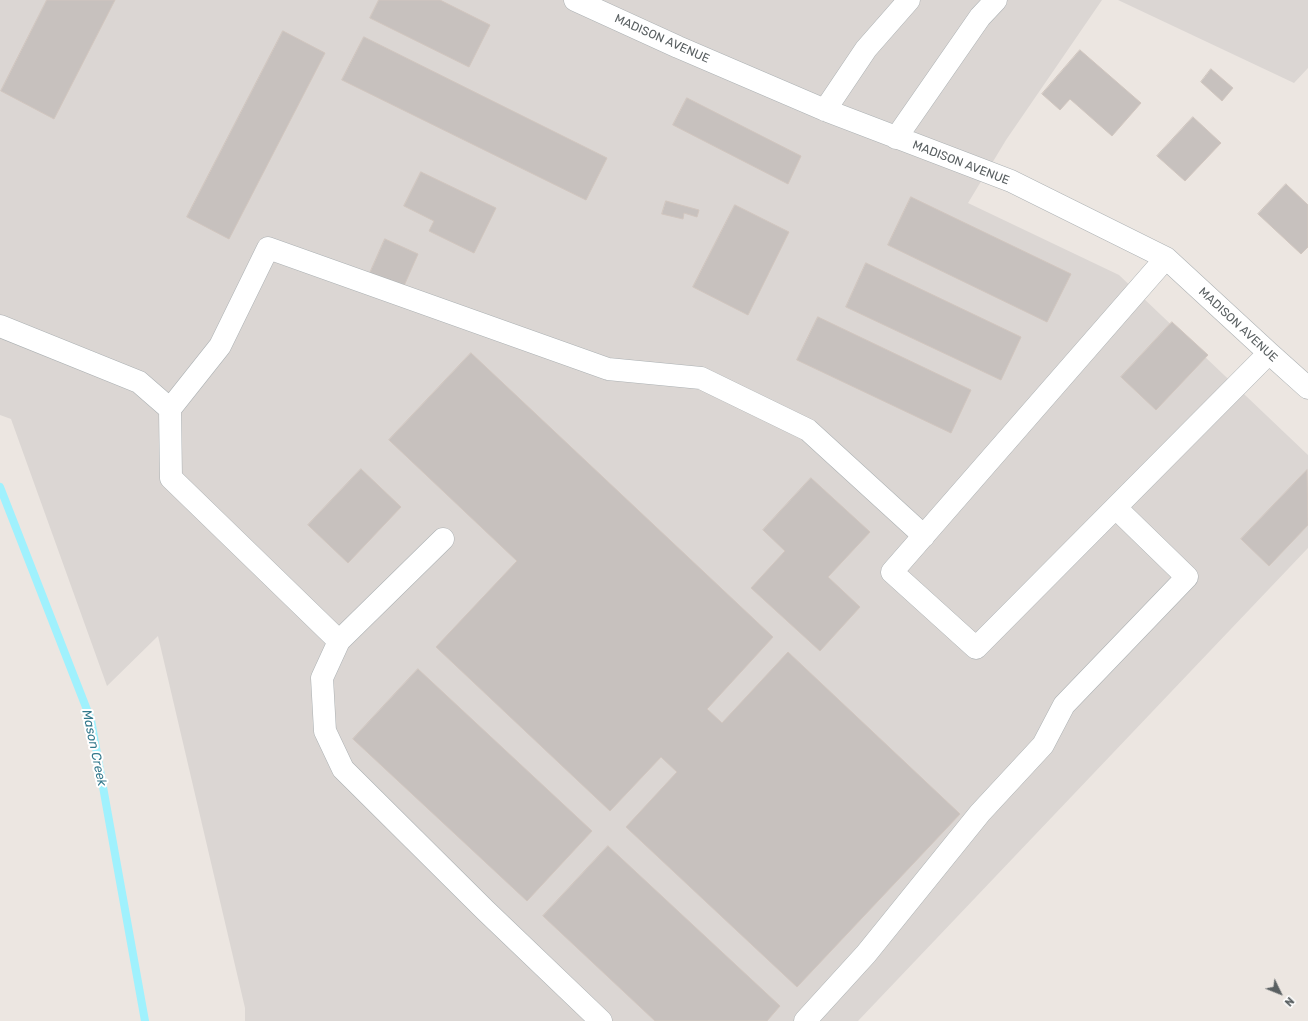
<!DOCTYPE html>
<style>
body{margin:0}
#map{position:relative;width:1308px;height:1021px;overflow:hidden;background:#ece6e1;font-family:Rubik,sans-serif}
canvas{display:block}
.north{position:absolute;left:1260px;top:973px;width:40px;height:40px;-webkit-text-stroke:3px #fff;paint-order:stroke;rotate:133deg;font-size:11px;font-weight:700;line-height:16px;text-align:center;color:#595f61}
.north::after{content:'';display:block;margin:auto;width:14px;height:18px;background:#595f61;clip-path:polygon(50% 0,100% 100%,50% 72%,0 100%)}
</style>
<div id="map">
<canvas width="1308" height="1021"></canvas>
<div class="north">N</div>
</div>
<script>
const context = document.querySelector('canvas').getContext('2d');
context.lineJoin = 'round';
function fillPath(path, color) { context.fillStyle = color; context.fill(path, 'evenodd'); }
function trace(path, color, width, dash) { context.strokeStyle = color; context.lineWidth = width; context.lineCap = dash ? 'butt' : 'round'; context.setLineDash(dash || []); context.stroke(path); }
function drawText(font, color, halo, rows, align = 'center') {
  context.font = font + ' Rubik,sans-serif'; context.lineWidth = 4; context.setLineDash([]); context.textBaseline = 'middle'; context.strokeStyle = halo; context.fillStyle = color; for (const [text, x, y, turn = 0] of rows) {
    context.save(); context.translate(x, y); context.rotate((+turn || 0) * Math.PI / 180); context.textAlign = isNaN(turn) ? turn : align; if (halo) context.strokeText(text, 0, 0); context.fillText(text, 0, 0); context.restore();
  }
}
fillPath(new Path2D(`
 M0 0H1102L1006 140 968 203 1119 275 1308 455V548L858 1021H245V1008L158 636 107 686 11 419 0 415Z
 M1118 0H1308V68L1294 83Z`), '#dbd6d3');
trace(new Path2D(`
 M0 487 91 720 145 1021`), '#a0f1fd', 8);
const building = new Path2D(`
 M47 0H115L54 119 1 91Z
 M379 0H440L490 25 469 67 370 18Z
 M283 31 325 53 229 239 187 217Z
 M364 37 607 158 586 200 342 80Z
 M1080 50 1141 103 1112 136 1070 99 1060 110 1042 94Z
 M1211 69 1233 88 1222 101 1201 82Z
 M687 98 801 156 788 184 673 125Z
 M1193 117 1221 143 1185 181 1157 156Z
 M421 172 496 208 474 253 429 231 434 221 404 206Z
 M1286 184 1308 205V247L1301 254 1258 214Z
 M911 197 1071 274 1047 322 888 245Z
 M666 201 699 210 697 217 684 213 683 219 662 214Z
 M735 205 789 232 748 315 693 287Z
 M385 239 418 254 403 288 370 273Z
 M866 263 1021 337 1001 380 846 307Z
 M818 317 971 390 951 433 797 360Z
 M1172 322 1208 355 1156 410 1121 377Z
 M471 353 773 637 707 709 722 723 788 652 960 814 797 987 626 827 677 772 661 757 610 811 436 647 517 561 389 440Z
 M361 469 401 507 348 563 308 525Z
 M1307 470 1308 525 1269 566 1241 539Z
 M811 478 870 532 828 577 860 607 820 651 751 588 785 551 763 530Z
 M418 669 592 831 527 901 353 739Z
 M608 846 780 1006 767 1021H655L543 916Z`);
fillPath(building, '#c7c1be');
trace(building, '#d1c6bf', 1);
const minor = new Path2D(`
 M575 0 678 47 825 110 1011 181 1166 258 1269 353 1308 388
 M825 110 866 49 909 0
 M896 138 980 17 996 0
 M1166 258 892 572 976 648 1269 353
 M0 326 139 382 170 409 171 478 339 641
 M170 409 220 346 268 248 608 369 701 378 808 430 924 536
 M443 539 339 641 322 678 325 731 343 769 485 910 601 1021
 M805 1021 866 954 980 813 1043 745 1064 705 1187 577 1116 508`);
trace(minor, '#acb1b3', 23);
trace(minor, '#fff', 22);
drawText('12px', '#595f61', '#fff', [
 ["MADISON AVENUE",662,39,24],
 ["MADISON AVENUE",961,163,21],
 ["MADISON AVENUE",1238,325,43]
]);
drawText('italic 13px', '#34798c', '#fff', [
 ["Mason Creek",94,748,78]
]);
</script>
